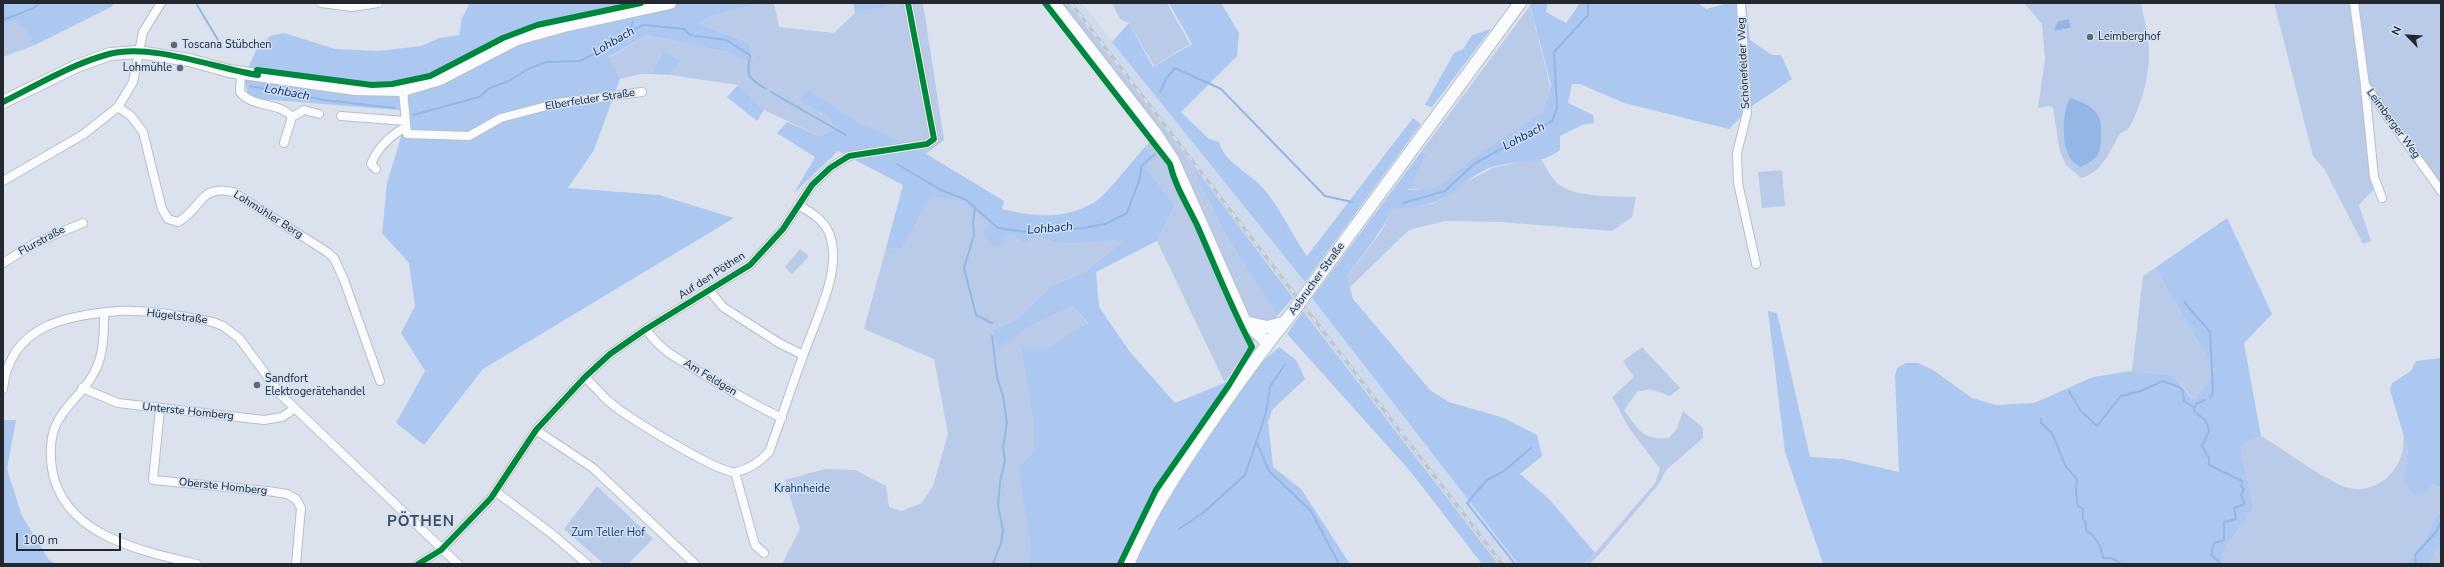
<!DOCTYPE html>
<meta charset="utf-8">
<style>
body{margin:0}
#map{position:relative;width:2444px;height:567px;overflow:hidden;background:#dbe2ed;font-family:"Nunito Sans",sans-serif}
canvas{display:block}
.frame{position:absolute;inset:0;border:4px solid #232830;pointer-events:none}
.north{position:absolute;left:2388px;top:16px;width:40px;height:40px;-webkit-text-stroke:3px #d3e1f5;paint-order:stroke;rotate:295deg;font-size:11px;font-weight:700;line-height:16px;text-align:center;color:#232830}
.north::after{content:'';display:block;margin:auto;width:14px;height:18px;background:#232830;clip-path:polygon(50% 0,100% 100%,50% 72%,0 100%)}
.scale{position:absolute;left:16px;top:533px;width:105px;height:18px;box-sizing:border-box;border:2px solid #232830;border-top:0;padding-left:5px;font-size:12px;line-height:14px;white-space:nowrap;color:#232830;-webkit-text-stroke:3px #d3e1f5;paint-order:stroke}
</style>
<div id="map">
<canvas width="2444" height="567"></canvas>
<div class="frame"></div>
<div class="north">N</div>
<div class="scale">100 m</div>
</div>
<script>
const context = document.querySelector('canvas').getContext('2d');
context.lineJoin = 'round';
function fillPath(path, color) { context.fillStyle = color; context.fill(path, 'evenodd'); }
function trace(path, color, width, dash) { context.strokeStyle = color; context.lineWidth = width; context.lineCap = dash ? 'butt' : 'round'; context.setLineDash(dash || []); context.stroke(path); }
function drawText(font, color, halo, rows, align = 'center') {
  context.font = font + ' "Nunito Sans",sans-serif'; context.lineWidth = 3; context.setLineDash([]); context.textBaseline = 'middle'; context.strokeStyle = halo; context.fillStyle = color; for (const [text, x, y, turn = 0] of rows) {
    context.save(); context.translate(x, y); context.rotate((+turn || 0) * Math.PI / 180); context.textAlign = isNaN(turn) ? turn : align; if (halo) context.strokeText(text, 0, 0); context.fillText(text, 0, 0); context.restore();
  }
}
fillPath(new Path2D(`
 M1068 3H1082L1305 282 1293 298Z
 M1312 298 1518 564H1498L1303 311Z`), '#cedbee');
fillPath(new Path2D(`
 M761 3H774L779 27 834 33 855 13 885 7 884 3H923L944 140 926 154 859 123 836 109 800 101 827 116 836 129 819 136 764 110 738 85 670 75 679 61 663 51 651 74H641L620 79 609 58 646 35 726 52 753 62 750 43 700 24 709 17Z
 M1045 3H1068L1188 159 1225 234 1277 316 1247 349 1225 383 1157 241 1175 205 1146 168 1153 156 1145 147 1152 140Z
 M1112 3H1167L1190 44 1154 66 1129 23 1120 19Z
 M2024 3H2141C2144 19 2149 38 2149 54 2149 78 2141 107 2129 128 2126 132 2120 132 2118 137 2108 154 2101 173 2081 178L2066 165 2060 152 2053 108 2049 106 2038 108 2045 59 2042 24ZM2069 19 2071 28 2055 31 2058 21Z
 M2274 3H2353L2375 188 2359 205 2371 241 2363 244 2325 170 2313 156Z
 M2359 3H2441V187L2367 83Z
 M1530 6 1550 85 1544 112 1476 156 1435 189H1408L1427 154 1421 152Z
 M14 21 26 27 33 46 3 57V25Z
 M1541 159C1546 167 1550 176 1557 183 1572 198 1615 196 1636 197L1632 217 1612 231 1501 222 1445 221 1409 230 1350 287 1347 276 1381 232 1392 210 1432 204 1442 199 1460 185 1495 167Z
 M1782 170 1785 206 1762 208 1758 172Z
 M931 196 965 202 989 224 1012 233 1023 244 1038 236 1059 244 1123 241 1083 273 1052 285 1016 320 992 330 998 347 1031 326 1073 306 1088 324 1046 348H1021L1034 427V453L1026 518 1031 554 1028 564H782L800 529 785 480 825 469 855 470 886 486 889 507 901 511 922 503 933 486 948 434 934 359 864 329 886 248 902 249Z
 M800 249 809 256 792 274 785 267Z
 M2155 268 2215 371 2194 400 2177 380 2169 375 2132 371 2143 276Z
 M1642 347 1680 388 1670 396 1650 389 1637 392 1624 410C1639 430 1642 440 1669 438L1677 428 1683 411 1703 428V438L1666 470 1658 485 1598 556 1589 564H1583L1595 553 1655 483 1660 469 1629 428 1612 397 1634 377 1623 361Z
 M2404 435 2408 450 2403 479 2432 484 2441 488V511L2436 516 2425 539 2406 564H2222L2224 550 2254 508 2240 446 2261 436C2286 451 2315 473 2340 485 2365 497 2393 481 2401 456 2404 450 2403 441 2404 435Z
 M597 486 653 539 628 564H604L564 529Z
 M2441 544V564H2429Z`), '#b9cbe8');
fillPath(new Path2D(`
 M3 3H114L111 7 33 46 26 28 14 21 3 25Z
 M470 3H761L709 17 700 24 750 43 753 63 726 52 646 35 609 57 620 79 594 150 568 188 659 195 734 218 483 369 424 445 396 423 425 371 401 333 415 306 409 263 382 233 387 183 409 111 249 98 244 78 256 50 270 36 284 33 335 49 378 51 421 46 439 38 459 35 462 18Z
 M853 3H884L886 7 855 13Z
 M1169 3H1221L1239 33 1237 56 1181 112 1209 139 1219 142C1225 163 1247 171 1261 186 1280 206 1291 234 1307 256L1413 118 1421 124 1305 282 1112 42 1129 23 1153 67 1192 44Z
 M1532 3H1548L1546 12 1566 23 1580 3H1698L1706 9 1728 3H1746L1750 40 1772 55H1781L1792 79 1752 106 1729 129 1624 103 1580 84H1572L1568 103 1593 115 1594 123 1582 125 1560 136V150C1542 165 1517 161 1495 166 1476 171 1460 188 1443 198 1428 207 1409 207 1392 210 1380 234 1363 254 1347 276L1353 299 1430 390 1449 402 1504 418 1537 435 1542 456 1520 474 1550 500 1595 553 1583 564H1518L1312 298 1421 152 1427 154 1408 190 1436 188 1476 156 1543 112 1551 85 1530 5Z
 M1491 29 1432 107 1425 105 1454 53 1463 49 1472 35Z
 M663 51 680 61 670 75 651 74Z
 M738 85 764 110 757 121 727 97Z
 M807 90 859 123 918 149 1004 201 1002 209C1035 217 1064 220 1095 202 1107 194 1134 159 1145 147L1153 156 1146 168 1175 205 1157 241 1096 272 1099 307 1130 352 1175 403 1251 372 1279 347 1296 360 1305 379 1273 409 1268 421 1273 467 1301 489 1350 564H1028L1031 554 1019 466 1034 453V427L1021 348H1046L1088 323 1073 306 1031 326 998 348 992 330 1016 320 1052 285 1083 273 1123 241 1059 244 1038 236 1023 244 1012 233 995 248 983 234 989 224 965 202 931 196 902 249 886 248 903 185 838 151 794 193 815 157 777 133 787 122 819 136 836 129 827 116 800 101Z
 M1188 159 1293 298 1277 316 1225 234Z
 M2227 218 2272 314 2244 343 2261 436 2240 446 2254 508 2224 550 2222 564H1823L1785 452 1768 311 1777 313 1810 457 1843 459 1899 472 1895 376 1897 368 1906 363H1918L1933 370 1972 398 1996 405 2034 403 2093 377 2132 371 2169 375 2177 380 2192 399H2195L2215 371 2155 268Z
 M1303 311 1498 564H1482L1410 471 1287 334Z
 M2441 358V488L2432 484 2424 494H2414L2403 479 2408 450 2390 390 2392 383 2411 371 2416 361Z
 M3 420H16L7 469 22 516 49 560 57 564H3Z
 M2441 511V544L2429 564H2406L2425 539 2436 516Z`), '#acc8f1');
fillPath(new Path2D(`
 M2069 19 2071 28 2054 31 2058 21Z
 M2070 98C2080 101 2091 105 2097 114 2101 120 2101 124 2101 131 2102 151 2099 160 2080 167 2077 165 2073 162 2071 159 2061 145 2062 112 2070 98Z`), '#94b6e6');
trace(new Path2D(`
 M56 3H60
 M197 5 218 40
 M3 20 34 8 39 3
 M629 32 633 22
 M250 86 324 100 395 108
 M771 92 846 135
 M1160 92 1166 79 1175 68 1221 89 1325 196 1352 202
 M413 115 479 97 490 88 509 81 528 69 546 62 580 61 613 44 616 38 643 25 684 29 690 35 726 40 750 55C747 77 746 77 766 89
 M897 164 941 190 965 199 998 228 1027 232 1084 228 1105 224 1127 213 1140 178 1141 166 1155 154
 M1403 203 1445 191 1474 164 1552 121 1557 108 1554 52 1588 15V3
 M975 209 973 222 974 235 964 268 976 315 992 323
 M2184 302 2210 332 2213 391 2211 397
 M992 336 997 377 1003 396 1007 423 1003 447 1005 460 1000 482 998 506 1003 530 1001 543 993 564
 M2069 391 2080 410 2097 426 2121 396 2141 391 2163 381 2179 387 2183 391 2184 401 2194 408
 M2205 400 2196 404 2194 411 2206 421 2209 431 2202 446 2209 458V465L2242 481 2241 486 2244 489 2241 495 2245 504 2234 508 2236 519 2224 522V540L2214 543C2211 556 2209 553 2219 562L2218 564
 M2041 419V423L2052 433 2066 467 2077 479 2076 493 2078 506 2083 509V519L2086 523V531C2095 534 2102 549 2103 558H2111L2122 564
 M1256 441 1269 471 1311 511 1339 564
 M1179 529 1204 512 1245 475 1266 413 1270 387 1285 364
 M1515 564 1467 503 1487 480 1504 471 1531 448
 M2414 564 2416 561 2415 555 2436 532 2441 522`), '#94b6e6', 2);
const minor = new Path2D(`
 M321 3 352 7 378 3
 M1741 3 1747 113 1737 153 1738 183 1756 264
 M2354 3 2365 85 2441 191
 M241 73 240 92C254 109 278 101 292 117L284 143
 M2365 87 2374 177 2382 198
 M403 90 407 134 469 136 501 118 558 103 642 92
 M118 107 131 116 143 132 162 209 168 219 178 222C203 208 199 184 233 192L327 252 334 258 344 280 380 381
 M341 116 405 121
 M292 117 304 110 319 114
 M376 169 371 164C378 147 389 136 406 127
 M3 181 84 134 118 107 133 82 143 32 161 3
 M3 263 37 242 83 223
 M710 291 723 307 779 343 803 355
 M104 314C104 333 104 355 94 373 84 393 64 405 55 427 50 440 50 455 52 469 63 536 142 551 197 564
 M646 329C662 353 680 359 703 374 729 390 754 405 782 418
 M585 377 607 400 621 411C637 422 721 475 736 472 750 469 760 462 769 452 781 420 791 388 803 356 814 324 841 273 831 239 827 222 813 213 798 205
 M82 388 118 403 264 420 282 417 294 409
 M3 389C10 326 65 315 119 311 147 309 186 317 213 322L223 326 239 338 282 396 458 564
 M160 409 153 480 268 491 287 494 296 499 301 508 296 564
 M536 430 593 468 695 564
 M735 472 755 545 764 553
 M495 491 552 534 587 564
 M418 564 441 550 491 498 536 430 585 377 610 354 646 329 750 265 783 229 812 185 830 168 849 156 927 144 934 139 908 3`);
const secondary = new Path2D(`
 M1054 3 1156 134 1173 160 1245 322 1268 343
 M3 102 77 66 110 54 138 52 189 60 229 71 355 89 403 90 440 79 517 39 564 26 670 3
 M1319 276 1520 3
 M1245 322 1267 327 1283 323
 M1128 564C1153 506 1185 460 1221 408 1244 375 1267 344 1292 313`);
trace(minor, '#b9bfc8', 10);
trace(secondary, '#b9bfc8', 14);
trace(minor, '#fafbfc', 8);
trace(secondary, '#fafbfc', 12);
const rail = new Path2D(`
 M1071 3 1502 564`);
trace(rail, '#c2c4c7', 3.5);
trace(rail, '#d3e1f5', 2, [6]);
const secondaryBridge = new Path2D(`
 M1292 313 1319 276`);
trace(secondaryBridge, '#b9bfc8', 14, []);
trace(secondaryBridge, '#fafbfc', 12);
trace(new Path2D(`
 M1045 3 1170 164C1175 186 1187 204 1197 225 1215 266 1231 307 1252 347L1229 385 1156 490 1120 564
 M3 102C37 85 72 64 109 54 153 43 214 68 258 75L257 70 372 85 392 84 430 76 503 38 537 25 641 3
 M418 564 441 550 491 498 536 430 585 377 610 354 646 329 750 265 783 229 812 185 830 168 849 156 927 144 934 139 908 3`), '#00873e', 6);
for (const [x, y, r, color] of [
 [2090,37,4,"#636972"],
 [174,45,4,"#636972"],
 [180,68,4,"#636972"],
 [257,385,4,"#636972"]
]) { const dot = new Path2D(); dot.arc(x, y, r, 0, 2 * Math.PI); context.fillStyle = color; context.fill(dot); trace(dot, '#d3e1f5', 1.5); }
drawText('11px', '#232830', '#d3e1f5', [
 ["Leimberghof",2098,37],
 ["Toscana Stübchen",182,45],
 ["Lohmühle",172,68,"right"],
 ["Sandfort",265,379],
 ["Elektrogerätehandel",265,392]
], 'left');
drawText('11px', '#232830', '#d3e1f5', [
 ["Schönefelder Weg",1744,63,-93],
 ["Elberfelder Straße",590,100,-9],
 ["Leimberger Weg",2393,124,54],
 ["Lohmühler Berg",268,215,32],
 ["Flurstraße",42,241,-28],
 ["Auf den Pöthen",712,276,-33],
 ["Asbrucher Straße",1317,279,-54],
 ["Hügelstraße",177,317,7],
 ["Am Feldgen",710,378,31],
 ["Unterste Homberg",188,412,6],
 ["Oberste Homberg",223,487,6]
]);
drawText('11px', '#07326c', '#d3e1f5', [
 ["Krahnheide",802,489],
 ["Zum Teller Hof",608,533]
]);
drawText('italic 12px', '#002b63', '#d3e1f5', [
 ["Lohbach",614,42,-30],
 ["Lohbach",287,93,10],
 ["Lohbach",1524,137,-28],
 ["Lohbach",1050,229,-5]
]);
context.letterSpacing = '1px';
drawText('bold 15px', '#404c5c', '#d3e1f5', [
 ["PÖTHEN",421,522]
]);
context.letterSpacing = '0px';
</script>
